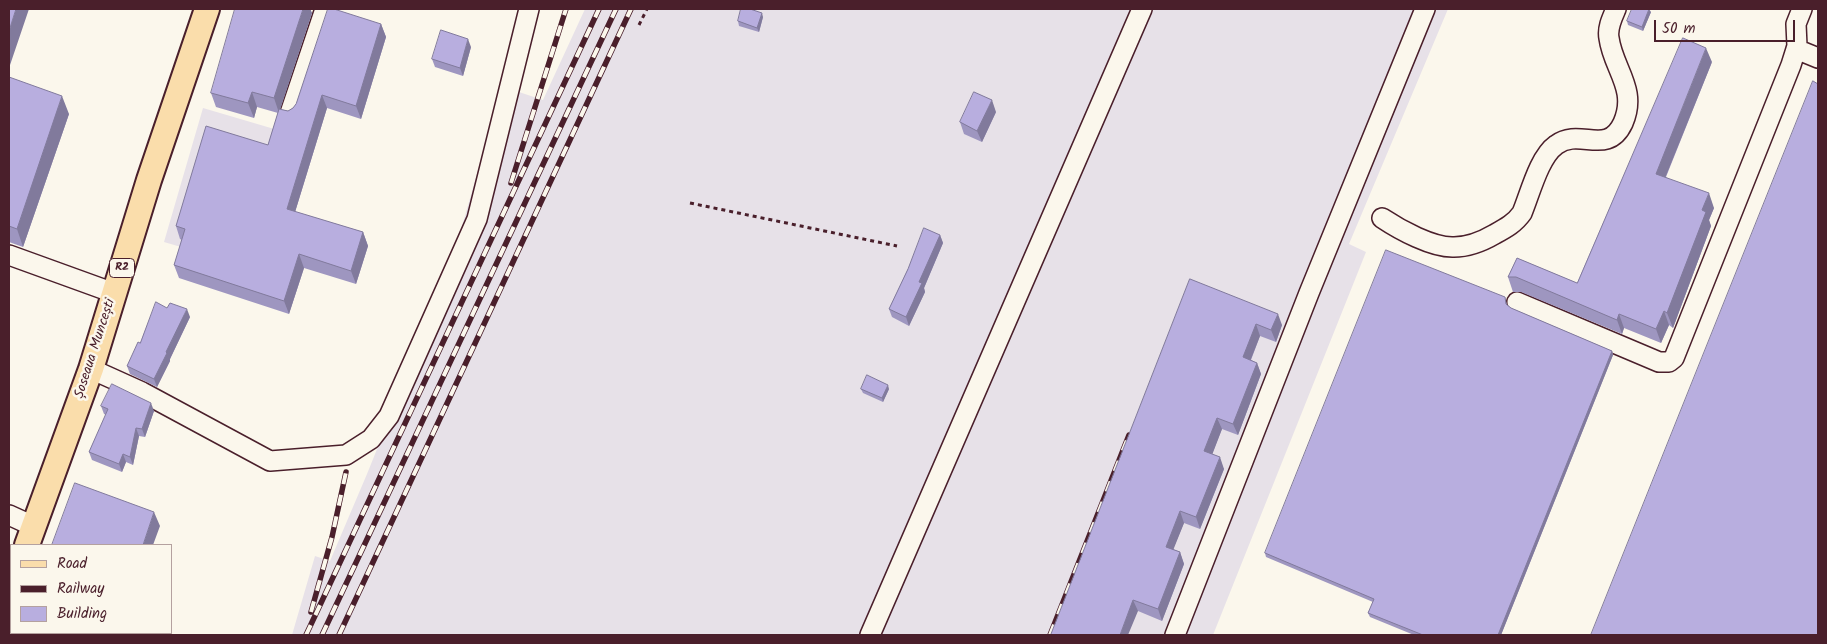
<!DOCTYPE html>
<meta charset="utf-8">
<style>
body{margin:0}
#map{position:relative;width:1827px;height:644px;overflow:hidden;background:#fbf7ec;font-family:Kalam,sans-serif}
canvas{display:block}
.frame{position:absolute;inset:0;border:10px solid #4a1f2b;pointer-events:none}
.legend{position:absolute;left:10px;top:544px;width:162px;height:90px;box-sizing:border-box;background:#fbf7ec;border:1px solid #b4a19f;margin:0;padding:6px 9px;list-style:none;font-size:15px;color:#4a1f2b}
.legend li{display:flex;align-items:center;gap:10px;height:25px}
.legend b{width:25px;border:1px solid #b4a19f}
.scale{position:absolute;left:1654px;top:20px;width:141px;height:22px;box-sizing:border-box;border:2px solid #4a1f2b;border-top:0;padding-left:6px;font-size:15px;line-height:18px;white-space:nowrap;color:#4a1f2b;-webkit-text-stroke:4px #fbf7ec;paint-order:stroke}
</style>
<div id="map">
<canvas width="1827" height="644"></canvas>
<div class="frame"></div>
<ul class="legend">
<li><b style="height:6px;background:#faddab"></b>Road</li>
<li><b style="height:6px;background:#4a1f2b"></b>Railway</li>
<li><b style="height:14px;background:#b8aedf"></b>Building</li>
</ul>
<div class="scale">50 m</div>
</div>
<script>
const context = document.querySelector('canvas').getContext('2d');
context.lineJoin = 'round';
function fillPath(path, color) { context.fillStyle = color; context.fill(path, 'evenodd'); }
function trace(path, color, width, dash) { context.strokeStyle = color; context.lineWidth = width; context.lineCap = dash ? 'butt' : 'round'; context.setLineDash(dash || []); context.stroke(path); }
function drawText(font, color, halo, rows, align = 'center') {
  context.font = font + ' Kalam,sans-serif'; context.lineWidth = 5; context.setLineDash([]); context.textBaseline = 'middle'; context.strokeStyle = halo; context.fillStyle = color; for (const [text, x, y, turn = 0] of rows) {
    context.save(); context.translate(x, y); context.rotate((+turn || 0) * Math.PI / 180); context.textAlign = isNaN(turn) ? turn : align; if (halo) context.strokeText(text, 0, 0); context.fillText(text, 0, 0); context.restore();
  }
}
fillPath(new Path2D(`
 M585 9H1448L1349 244 1366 252 1213 635H292L315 556 330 561 367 474 450 268 477 174 505 89 513 90 543 100Z
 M203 108 281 131 242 265 164 242Z`), '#e7e1e8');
const minor = new Path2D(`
 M1796 49 1818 58
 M290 113 325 9
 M1382 218C1400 230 1433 248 1454 247 1468 247 1483 241 1495 234 1506 228 1515 223 1522 213 1530 194 1539 157 1556 145 1580 127 1607 157 1623 123 1638 89 1613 69 1609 38 1607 28 1612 18 1616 9
 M9 255 114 293
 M1517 302 1659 362H1669L1674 358 1791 65 1797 46 1796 24 1802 9
 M91 369 142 392 270 461 346 455 371 439 389 416 477 219 529 9
 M9 515 33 526
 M870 635 1142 9
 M1175 635 1309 293 1425 9`);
const major = new Path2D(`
 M27 545 91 369 149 180 207 9
 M9 593 11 587`);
trace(minor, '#4a1f2b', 22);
trace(major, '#4a1f2b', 28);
trace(new Path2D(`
 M639 25 647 9
 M690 203 897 246`), '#4a1f2b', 3, [4, 4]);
trace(minor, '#fbf7ec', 19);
trace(major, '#faddab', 24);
const rail = new Path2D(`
 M511 183 566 9
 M311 612 332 537 346 472
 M306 635 599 9
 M322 635 616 9
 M339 635 631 9
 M1050 635 1129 435`);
trace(rail, '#4a1f2b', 5.5);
trace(rail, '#fbf7ec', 4, [11]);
fillPath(new Path2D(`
 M311 9V11L312 13 280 109 288 111 293 108 381 24 386 37 361 119 327 108 295 212 363 232 368 246 356 284 304 268 289 314 179 278 174 265 182 240 180 239 176 226 268 145 278 113 257 107 254 118 216 107 211 93Z
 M1651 12 1643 31 1628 25 1627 21Z
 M763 17 759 32 739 26 738 21Z
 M471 47 463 76 435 67 432 59Z
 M1712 62 1666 177 1714 208 1709 220 1711 226 1673 328 1669 325 1661 343 1624 328 1622 334 1521 292H1513L1508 277 1517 258 1577 283Z
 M9 77 69 114 23 247 9 242Z
 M996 112 982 142 964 134 960 122Z
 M940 235 943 243 924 288 925 292 909 326 892 317 889 309 908 269Z
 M1190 279 1282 325 1276 342 1260 336 1251 360 1257 363 1261 374 1238 435 1222 429 1212 454 1224 469 1200 529 1184 523 1173 549 1180 552 1184 564 1162 621 1138 611 1051 635Z
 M1505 297 1507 305 1511 308 1612 351 1613 355 1501 635H1414L1370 617 1368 613 1373 602 1266 557 1265 553Z
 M167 308 190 317 170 359V361L157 387 130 374 127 366 140 343Z
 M861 389H889L883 402 863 393Z
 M101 406 154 411 145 437 139 436 133 465 126 462 122 472 92 460 89 452 106 415 104 414Z
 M23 633H161L160 635H24Z`), '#9e96c0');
fillPath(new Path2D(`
 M16 9H29L9 68V31Z
 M303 9H311V11L312 13 279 113 274 98Z
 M1649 9 1651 12 1643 31 1642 27Z
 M762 13 763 17 759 32 757 28Z
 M381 24 386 37 361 119 356 106Z
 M468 39 471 47 463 76 460 68Z
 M1706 48 1712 62 1661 188 1656 174Z
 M252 92 257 107 254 118 248 103Z
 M322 95 327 108 292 222 287 209Z
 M62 96 69 114 23 247 17 229Z
 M992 100 996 112 982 142 977 131Z
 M1709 193 1714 208 1709 220 1711 226 1673 328 1667 313 1702 210Z
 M363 232 368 246 356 284 351 271Z
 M940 235 943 243 924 288 925 292 909 326 906 317 919 282Z
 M299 254 304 268 289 314 284 301Z
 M187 309 190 317 170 359V361L157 387 154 379 166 352Z
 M1664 311 1669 325 1661 343 1656 329Z
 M1278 314 1282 325 1276 342 1271 330Z
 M1619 314 1624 328 1622 334 1617 320Z
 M1256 324 1260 336 1247 369 1243 357Z
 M1612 351 1613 355 1501 635H1498Z
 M1257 363 1261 374 1238 435 1233 424Z
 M888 385 889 389 883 402 882 398Z
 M151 403 154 411 145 437 142 429Z
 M1217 418 1222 429 1209 463 1204 451Z
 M136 428 139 436 133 465 130 457Z
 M123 454 126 462 122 472 119 464Z
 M1220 457 1224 469 1200 529 1196 517Z
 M1180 511 1184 523 1170 558 1166 547Z
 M154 512 160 526 153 545H143Z
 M1180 552 1184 564 1162 621 1158 609Z
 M1133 600 1138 611 1128 635H1120Z
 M151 633H161L160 635H151Z`), '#817a9c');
const building = new Path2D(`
 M9 9H16L9 31Z
 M235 9H303L274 98 252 92 248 103 211 93Z
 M328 9H334L381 24 356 106 322 95 287 209 363 232 351 271 299 254 284 301 174 265 185 229 176 226 206 126 268 145 279 109 288 111 293 108 296 104Z
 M741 9H750L762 13 757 28 738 21Z
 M1632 9H1649L1642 27 1627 21Z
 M441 30 468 39 460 68 432 59Z
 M1683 38 1706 48 1656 174 1709 193 1702 210 1706 212 1667 313 1664 311 1656 329 1619 314 1617 320 1516 277H1508L1517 258 1577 283Z
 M9 77 62 96 17 229 9 226Z
 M1813 81 1818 84V635H1591Z
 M974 92 992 100 977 131 960 122Z
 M924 228 940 235 919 282 922 283 906 317 889 309 908 269Z
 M1386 250 1505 297 1506 304 1511 308 1612 351 1498 635H1423L1368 613 1374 599 1265 553Z
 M1190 279 1278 314 1271 330 1256 324 1243 357 1257 363 1233 424 1217 418 1204 451 1220 457 1196 517 1180 511 1166 547 1180 552 1158 609 1133 600 1120 635H1051Z
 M156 302 167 308 170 303 187 309 166 352 167 353 154 379 127 366 138 342 140 343Z
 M867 375 888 385 882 398 861 389Z
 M112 384 151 403 142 429 136 428 130 457 123 454 119 464 89 452 108 409 101 406Z
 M75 483 154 512 143 545H52Z
 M38 633H151V635H46Z`);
fillPath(building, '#b8aedf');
trace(building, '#817a9c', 1);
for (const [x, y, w] of [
 [122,268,25]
]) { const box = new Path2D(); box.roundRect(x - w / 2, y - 9.5, w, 19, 4); context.fillStyle = '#fbf7ec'; context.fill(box); trace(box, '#4a1f2b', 1); }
drawText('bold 12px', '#4a1f2b', null, [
 ["R2",122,268]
]);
drawText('14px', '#4a1f2b', '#fbf7ec', [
 ["Șoseaua Muncești",96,349,-72]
]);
</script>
